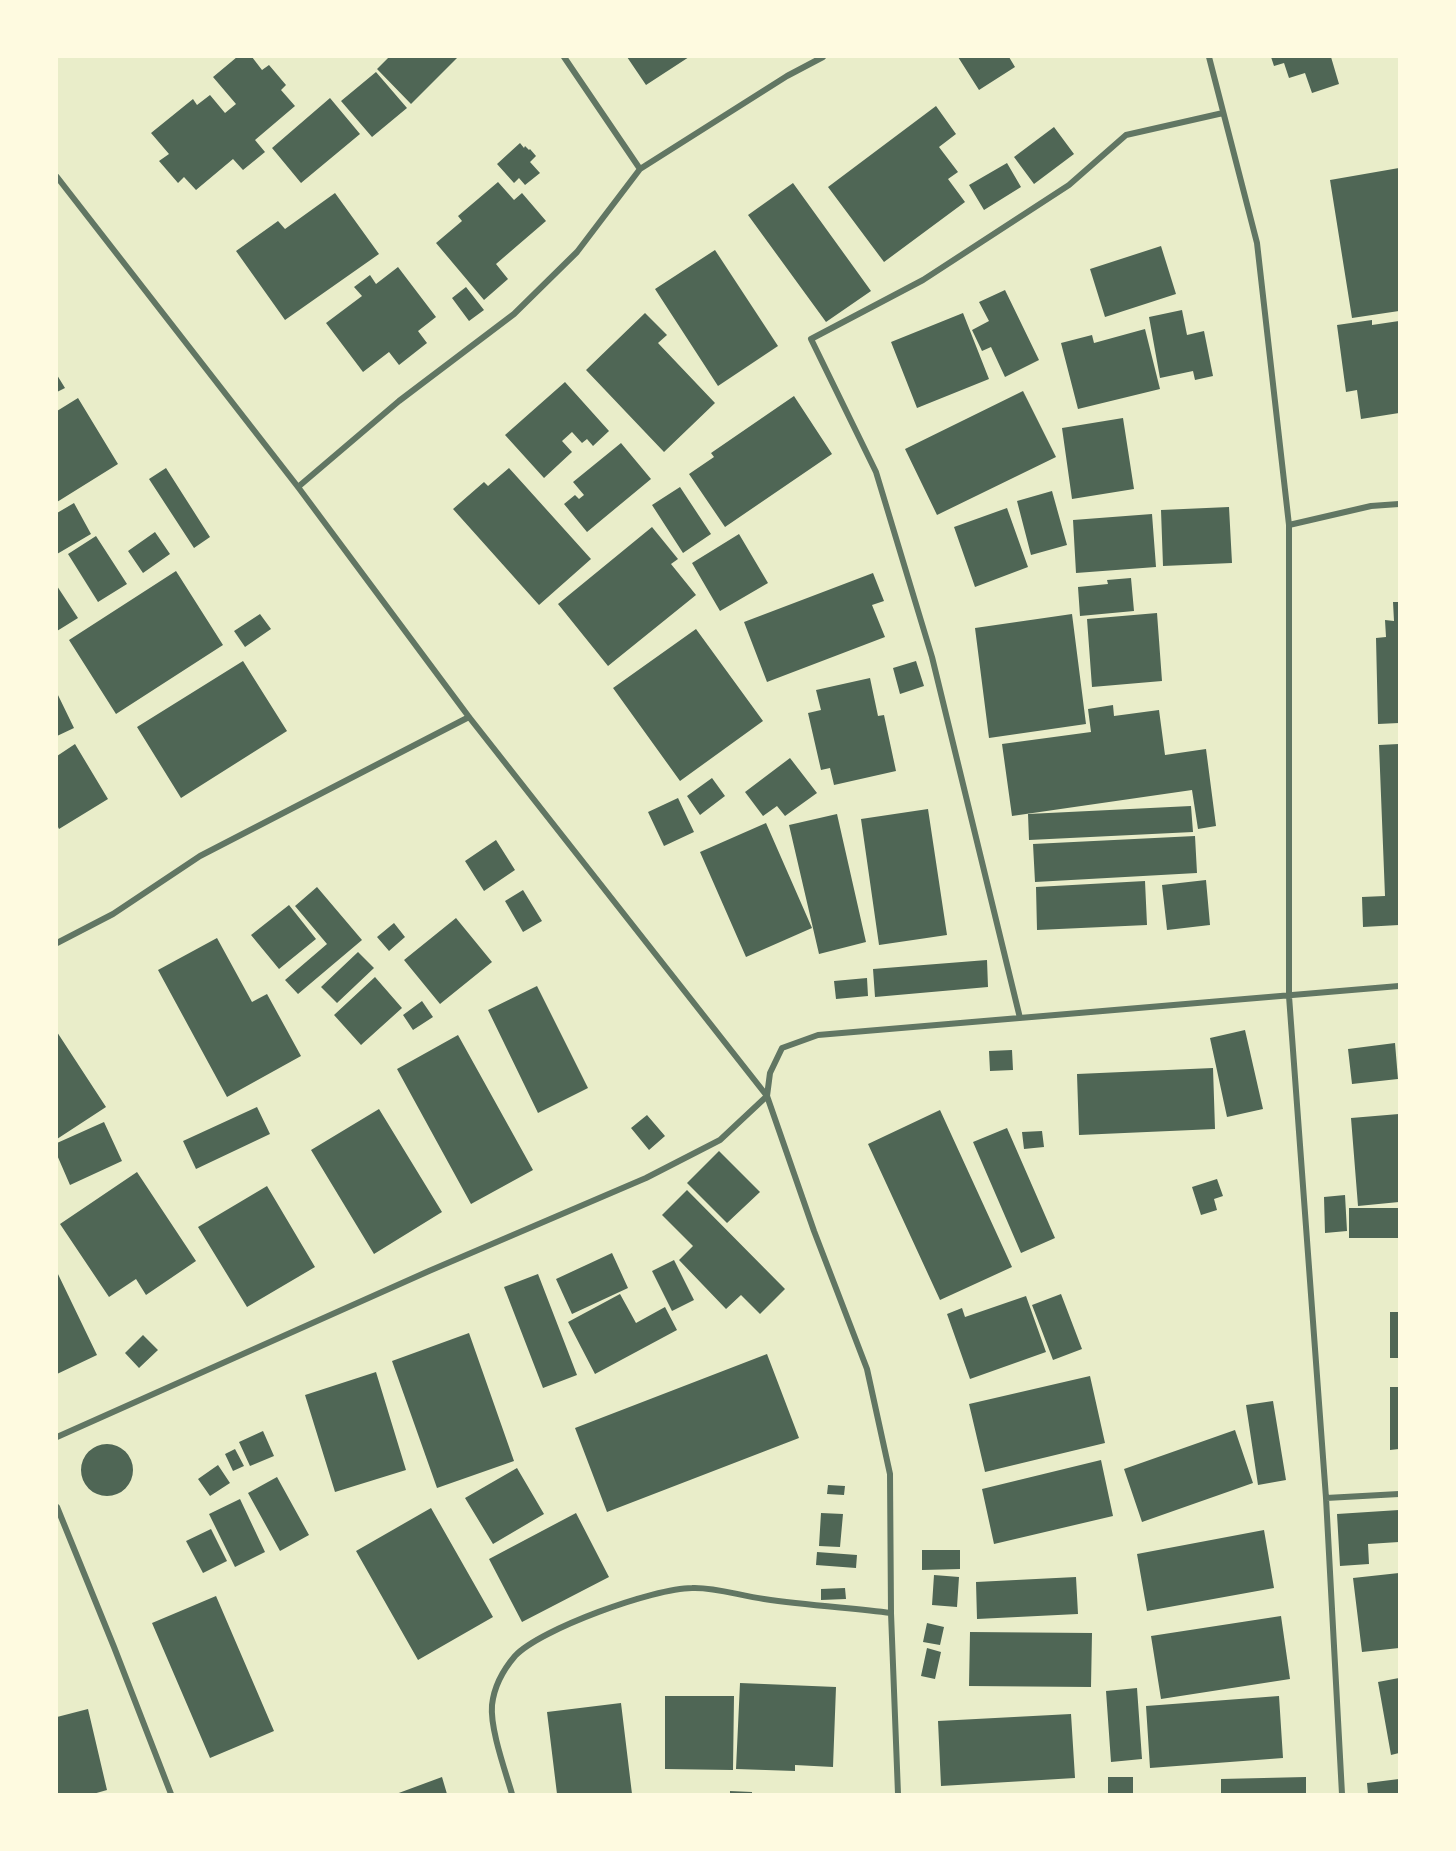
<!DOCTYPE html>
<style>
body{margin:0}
#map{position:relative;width:1456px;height:1851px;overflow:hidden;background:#e9edc9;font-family:Spectral,serif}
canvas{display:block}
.frame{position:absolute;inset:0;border:58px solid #fefae0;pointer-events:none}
</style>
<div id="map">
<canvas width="1456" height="1851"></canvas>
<div class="frame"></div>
</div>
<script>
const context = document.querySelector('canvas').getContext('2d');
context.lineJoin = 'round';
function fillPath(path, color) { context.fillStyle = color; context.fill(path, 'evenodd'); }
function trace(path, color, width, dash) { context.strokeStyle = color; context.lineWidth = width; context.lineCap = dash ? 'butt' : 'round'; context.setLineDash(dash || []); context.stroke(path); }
fillPath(new Path2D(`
 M237 57H252L262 70 269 65 286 85 281 90 295 106 255 140 265 152 243 170 233 159 196 190 184 177 178 183 159 161 169 154 151 133 193 99 197 105 210 95 225 113 236 104 213 77Z
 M389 57H458L411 104 377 69Z
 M627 57H689L646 85Z
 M958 57H1009L1015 67 979 90Z
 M1271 57H1331L1339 84 1312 93 1305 73 1289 78 1284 63 1274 66Z
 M376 72 407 108 372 137 341 101Z
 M330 98 360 134 301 183 272 148Z
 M936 106 956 134 939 147 958 172 948 179 965 202 884 262 828 187Z
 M1054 127 1074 154 1034 184 1014 157Z
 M520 143 524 148 525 146 529 150 530 149 536 156 530 162 540 173 525 185 519 178 514 183 497 164Z
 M1007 163 1021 187 984 210 969 185Z
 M1399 168V311L1352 318 1330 180Z
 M498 182 514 200 522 193 546 221 496 264 508 279 484 300 436 243 462 221 458 216Z
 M793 183 871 291 826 322 748 215Z
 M335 193 379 254 285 320 236 251 278 221 285 229Z
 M1161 246 1176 294 1105 317 1090 269Z
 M715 250 778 346 718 386 655 289Z
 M398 267 436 317 418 331 427 343 399 365 389 352 363 372 326 323 362 296 354 287 370 275 376 284Z
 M466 287 484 310 469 321 452 298Z
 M1005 290 1039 360 1005 377 991 347 982 351 972 330 989 321 979 302Z
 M1182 310 1187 335 1204 331 1213 376 1195 380 1193 371 1160 378 1149 317Z
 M645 313 667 335 658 343 715 403 664 452 586 370Z
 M963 313 989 379 917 408 891 342Z
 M1372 320V325L1399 321V413L1361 419 1357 390 1346 392 1337 325Z
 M1145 329 1160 389 1078 409 1061 343 1092 335 1094 343Z
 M57 375 65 388 57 392Z
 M565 382 609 431 593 446 587 439 582 443 572 432 562 441 572 452 544 478 505 435Z
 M1023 391 1056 457 937 515 905 449Z
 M794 396 832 454 725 527 689 474 714 457 711 453Z
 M78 398 118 464 57 502V411Z
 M1123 418 1134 489 1072 499 1062 428Z
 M621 443 651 479 587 532 564 504 575 495 579 499 584 495 573 482Z
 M166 468 210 537 194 548 149 479Z
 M509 468 591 559 539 605 453 509 484 482 488 486Z
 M680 487 711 534 683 553 652 505Z
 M1052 491 1067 545 1031 555 1017 501Z
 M74 503 91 534 57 554V513Z
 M1229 507 1232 563 1163 566 1161 510Z
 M1007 508 1028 567 975 587 954 527Z
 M1152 514 1156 567 1076 573 1073 520Z
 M652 527 678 559 671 564 696 595 608 666 558 604Z
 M155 532 170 554 143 573 128 551Z
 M739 534 768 583 720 611 692 563Z
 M96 536 127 584 98 602 68 554Z
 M176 571 223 645 116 714 69 640Z
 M873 573 884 601 872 605 885 637 767 682 744 622Z
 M1131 578 1134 611 1080 616 1078 587 1108 584 1107 580Z
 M57 586 78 618 57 631Z
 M1393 602H1399V723L1378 724 1376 638 1386 637 1385 620 1394 621Z
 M1157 613 1162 681 1092 687 1087 619Z
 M260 614 271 629 245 647 234 631Z
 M1072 614 1086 724 989 738 975 628Z
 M696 629 763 721 680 781 613 688Z
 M243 661 287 731 181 798 137 727Z
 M916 661 924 686 900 694 893 668Z
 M870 678 878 716 884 715 896 771 834 785 830 768 821 770 808 713 821 710 816 690Z
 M57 693 74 728 57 736Z
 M1113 705 1114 716 1159 710 1165 755 1206 749 1216 826 1198 829 1192 790 1012 816 1002 744 1091 732 1088 709Z
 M75 744 108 799 59 829 57 825V756Z
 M1399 744V925L1363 927 1362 897 1385 896 1379 745Z
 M790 758 817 793 785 816 777 806 763 816 745 792Z
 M712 778 725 796 700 815 687 796Z
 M678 798 694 832 664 846 648 812Z
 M1191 806 1193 832 1029 840 1028 814Z
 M928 809 947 935 879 945 861 819Z
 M837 814 866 942 819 954 789 825Z
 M766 823 812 928 746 957 700 852Z
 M1195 836 1197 873 1035 882 1033 844Z
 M496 840 515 870 484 891 465 861Z
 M1206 880 1210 925 1167 930 1162 885Z
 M1145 881 1147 925 1037 930 1036 887Z
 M317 887 362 940 298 994 285 980 327 944 295 906Z
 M523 890 542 921 523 932 505 901Z
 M289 905 316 939 279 969 251 935Z
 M456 918 492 962 440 1004 404 960Z
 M394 923 405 937 389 951 377 937Z
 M217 938 252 1002 267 994 301 1056 227 1097 158 970Z
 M358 952 374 968 337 1003 321 987Z
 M987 960 988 987 875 997 873 969Z
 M375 977 402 1008 361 1045 334 1015Z
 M867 978 868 996 836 999 834 981Z
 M537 986 588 1088 538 1113 488 1010Z
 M422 1001 433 1017 413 1030 403 1015Z
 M1245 1030 1263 1109 1227 1117 1210 1038Z
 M57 1032 106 1107 57 1139Z
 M458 1035 533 1170 471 1204 397 1069Z
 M1395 1043 1398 1079 1352 1084 1348 1049Z
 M1012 1050 1013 1070 990 1071 989 1051Z
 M1213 1068 1215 1129 1079 1135 1077 1074Z
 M257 1107 270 1134 196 1169 183 1141Z
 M379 1109 442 1212 374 1254 311 1150Z
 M940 1110 1012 1267 940 1300 868 1144Z
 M1399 1114V1202L1358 1206 1351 1118Z
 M647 1115 665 1136 649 1150 631 1128Z
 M104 1122 122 1161 70 1185 57 1155V1143Z
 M1007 1128 1055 1238 1021 1253 973 1142Z
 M1042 1131 1044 1147 1024 1149 1022 1132Z
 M719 1151 760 1192 727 1223 687 1183Z
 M137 1172 196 1261 146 1295 136 1279 109 1297 60 1224Z
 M1217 1179 1223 1196 1214 1199 1217 1210 1201 1215 1192 1187Z
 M267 1186 315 1267 247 1307 198 1227Z
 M687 1190 785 1289 760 1314 741 1295 726 1309 679 1260 693 1246 662 1215Z
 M1345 1195 1347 1231 1325 1233 1324 1197Z
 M1349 1208H1399V1238H1349Z
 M612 1253 628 1288 572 1314 556 1279Z
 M674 1260 694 1300 672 1311 652 1271Z
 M57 1272 97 1355 57 1374Z
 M538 1274 577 1375 543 1388 504 1287Z
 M620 1294 636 1323 665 1307 677 1330 595 1374 568 1322Z
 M1061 1294 1082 1349 1053 1360 1032 1305Z
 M1026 1296 1046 1352 970 1379 947 1314 962 1308 965 1317Z
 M1390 1312H1399V1358H1390Z
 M469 1333 514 1461 437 1488 392 1361Z
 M143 1335 158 1350 139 1368 125 1353Z
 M767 1354 799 1438 607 1512 575 1428Z
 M376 1372 406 1470 335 1492 305 1395Z
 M1090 1376 1105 1443 985 1472 969 1404Z
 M1390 1387H1399V1449L1390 1450Z
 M1273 1401 1286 1480 1258 1485 1246 1405Z
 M1235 1430 1253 1483 1142 1522 1124 1469Z
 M263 1431 274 1456 250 1466 239 1442Z
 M81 1470a26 26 0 1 1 52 0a26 26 0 1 1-52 0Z
 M235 1449 244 1466 233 1471 225 1454Z
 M1101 1460 1113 1516 994 1544 982 1489Z
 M218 1465 230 1483 210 1496 198 1479Z
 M517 1468 544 1514 493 1544 465 1498Z
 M277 1477 309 1535 280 1551 248 1493Z
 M828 1485 845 1486 844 1495 827 1494Z
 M240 1499 265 1552 235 1567 209 1514Z
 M431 1508 493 1617 418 1660 356 1551Z
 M1399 1510V1542L1368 1544 1369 1564 1340 1566 1337 1514Z
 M576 1513 609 1577 522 1622 489 1559Z
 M821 1513 843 1514 840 1547 819 1546Z
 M211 1529 227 1561 203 1573 186 1541Z
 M1264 1530 1274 1588 1147 1611 1137 1554Z
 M922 1550H960V1569L922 1570Z
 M817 1552 857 1555 856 1568 816 1565Z
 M1399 1573V1648L1362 1652 1353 1578Z
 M934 1575 959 1577 957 1607 932 1605Z
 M1076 1577 1078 1614 977 1619 976 1582Z
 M845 1588 846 1599 821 1600V1589Z
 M216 1596 274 1731 210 1758 152 1623Z
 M1281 1616 1290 1679 1161 1699 1151 1636Z
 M927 1623 944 1627 940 1645 923 1642Z
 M970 1632 1092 1633 1091 1687 969 1686Z
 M927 1648 941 1652 935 1679 921 1676Z
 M1399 1678V1753L1391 1755 1378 1682Z
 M740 1683 836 1687 833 1767 795 1765V1771L736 1769Z
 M1137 1688 1142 1759 1111 1762 1106 1691Z
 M665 1696H734L733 1770 665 1769Z
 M1279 1696 1283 1758 1150 1768 1146 1706Z
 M621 1703 632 1794H557L547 1712Z
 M88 1709 107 1790 93 1794H57V1717Z
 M1071 1714 1075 1778 941 1786 938 1721Z
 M442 1777 447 1794H396Z
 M1108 1777H1133V1794H1108Z
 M1306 1777V1794H1221V1779Z
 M1399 1779V1794H1368L1367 1783Z
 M730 1791 752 1792V1794H730Z`), '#4f6655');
trace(new Path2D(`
 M564 57 640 169
 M1209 57 1257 243 1289 525V996L1326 1498 1342 1794
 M57 177 298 487 469 717 767 1096 814 1231 867 1369 890 1474 891 1613 898 1794
 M298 487 399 401 514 314 577 252 640 169 787 76 823 57
 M1289 525 1371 506 1399 504
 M57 943 113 914 200 856 469 717
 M1020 1018 932 657 876 472 811 339 923 280 1069 185 1126 135 1223 113
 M57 1437 429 1271 646 1178 720 1140 767 1096 770 1073 782 1048 818 1035 1399 986
 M1326 1498 1399 1494
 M57 1507 114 1647 171 1794
 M512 1794C505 1770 490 1729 492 1705 494 1687 503 1670 515 1656 540 1629 654 1588 692 1588 716 1587 740 1596 764 1599 806 1605 849 1608 891 1613`), '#617663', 6);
</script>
